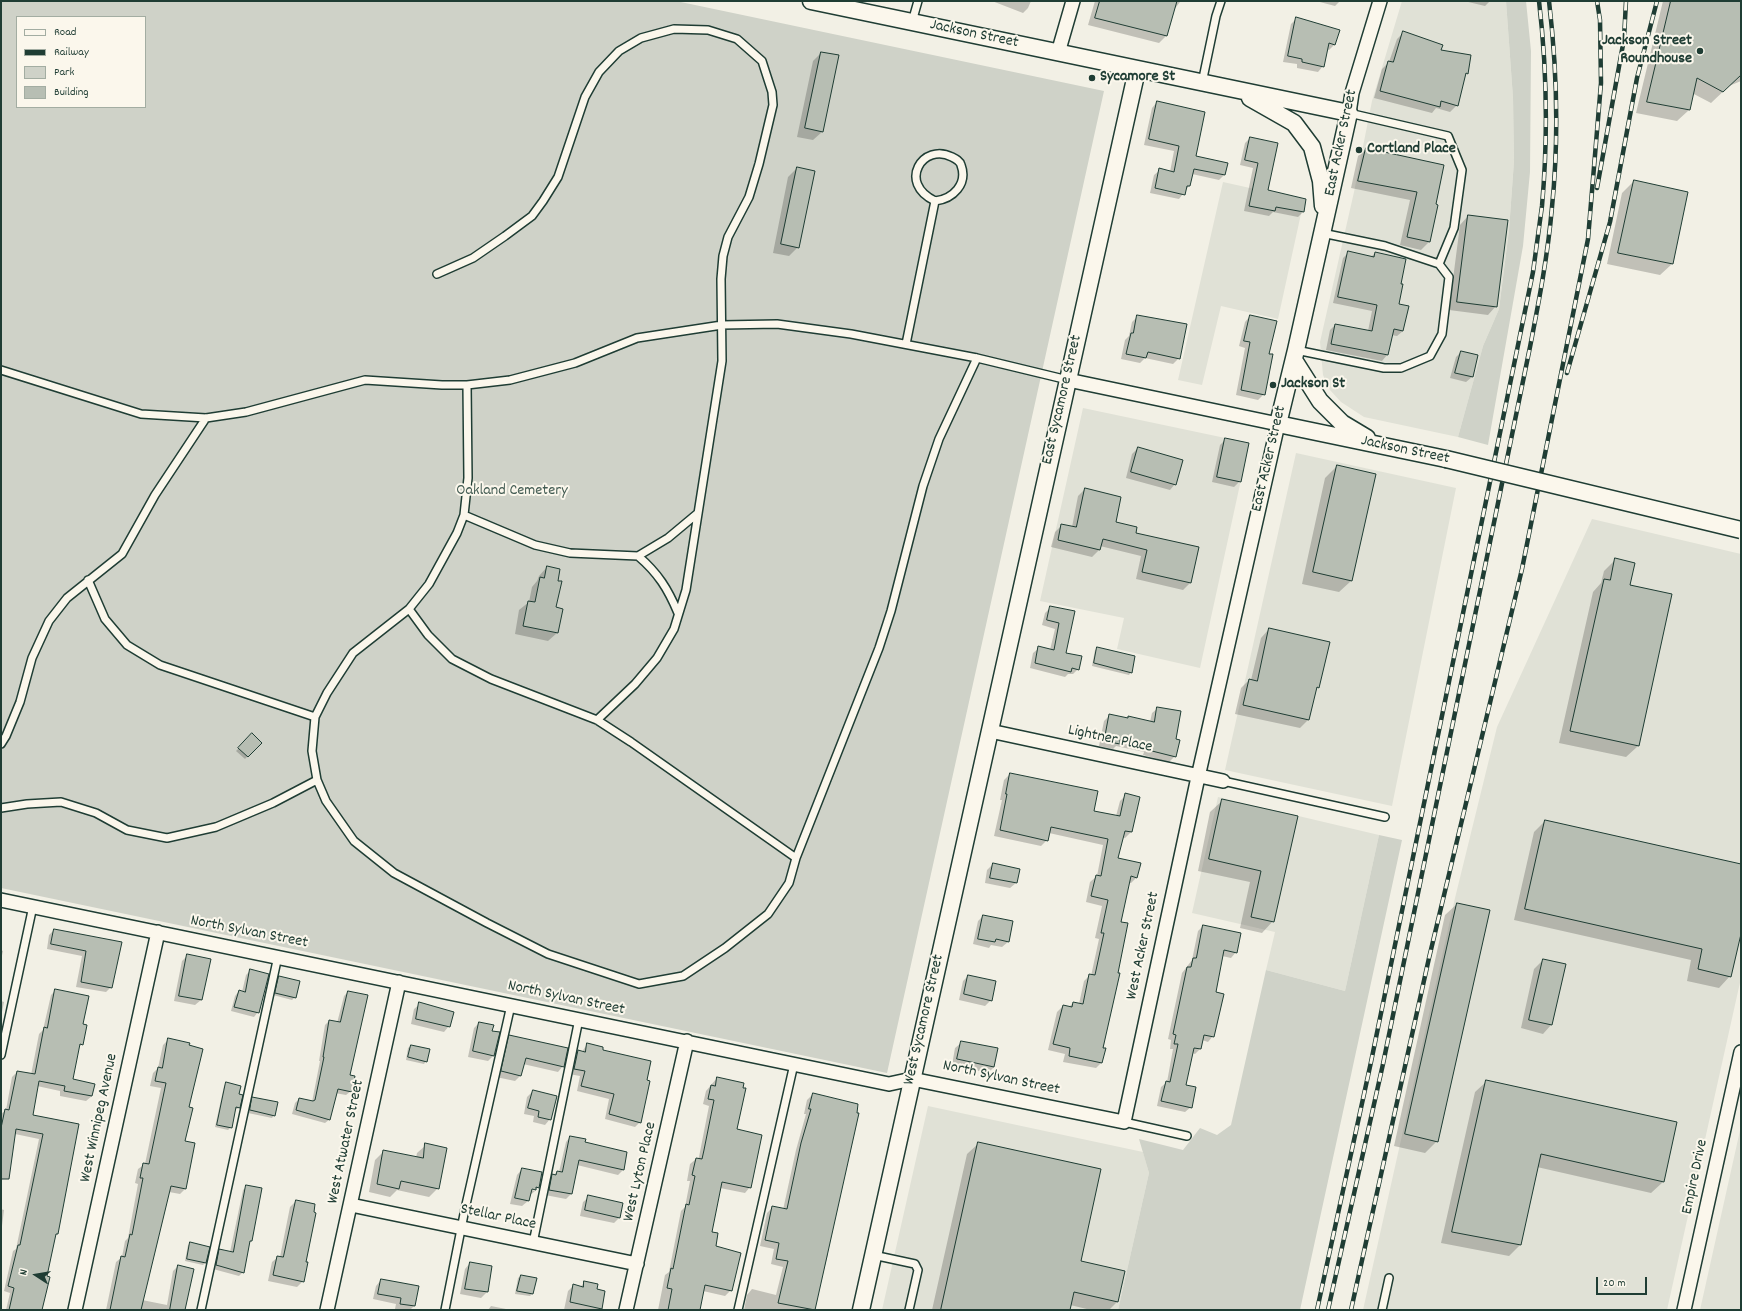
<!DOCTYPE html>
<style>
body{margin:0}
#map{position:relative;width:1742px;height:1311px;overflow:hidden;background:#f2f0e5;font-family:Dekko,sans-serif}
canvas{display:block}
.frame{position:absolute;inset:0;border:2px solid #1f3d34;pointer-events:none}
.legend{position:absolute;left:16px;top:16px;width:130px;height:92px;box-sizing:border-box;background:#fbf7ec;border:1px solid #a3ada2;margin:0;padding:5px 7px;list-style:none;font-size:12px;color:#1f3d34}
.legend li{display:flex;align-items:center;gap:8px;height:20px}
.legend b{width:20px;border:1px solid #a3ada2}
.north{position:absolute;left:16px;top:1255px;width:40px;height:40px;-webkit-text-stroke:3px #fbf7ec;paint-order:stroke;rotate:282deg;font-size:11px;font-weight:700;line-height:16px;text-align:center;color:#1f3d34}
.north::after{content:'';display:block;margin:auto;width:14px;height:18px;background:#1f3d34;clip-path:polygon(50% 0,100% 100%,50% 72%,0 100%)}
.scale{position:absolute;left:1596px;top:1277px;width:51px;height:18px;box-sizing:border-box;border:2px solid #1f3d34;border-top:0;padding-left:5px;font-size:12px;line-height:14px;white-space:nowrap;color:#1f3d34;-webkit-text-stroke:3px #fbf7ec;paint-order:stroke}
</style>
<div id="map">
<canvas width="1742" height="1311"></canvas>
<div class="frame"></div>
<ul class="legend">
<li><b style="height:5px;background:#fbf7ec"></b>Road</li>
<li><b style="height:5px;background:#1f3d34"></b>Railway</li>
<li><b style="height:11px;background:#cfd2c8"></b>Park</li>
<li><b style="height:11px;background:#b7beb3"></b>Building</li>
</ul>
<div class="north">N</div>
<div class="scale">20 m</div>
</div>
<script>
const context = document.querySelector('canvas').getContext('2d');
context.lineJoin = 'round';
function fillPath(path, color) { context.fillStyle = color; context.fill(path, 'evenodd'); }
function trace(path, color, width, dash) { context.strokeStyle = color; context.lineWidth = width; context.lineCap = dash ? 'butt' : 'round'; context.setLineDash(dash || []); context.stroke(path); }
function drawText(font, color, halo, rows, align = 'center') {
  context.font = font + ' Dekko,sans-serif'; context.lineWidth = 4; context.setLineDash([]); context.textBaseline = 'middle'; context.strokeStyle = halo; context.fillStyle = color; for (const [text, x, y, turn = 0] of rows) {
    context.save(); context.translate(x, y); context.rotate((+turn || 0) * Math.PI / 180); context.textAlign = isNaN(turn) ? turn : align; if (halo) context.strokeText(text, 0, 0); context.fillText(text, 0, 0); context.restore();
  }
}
fillPath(new Path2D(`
 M1402 1H1506L1513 98 1514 161 1509 230 1499 309 1483 346 1458 437 1364 417 1341 402 1330 390 1323 375 1320 342 1354 192 1372 101Z
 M1223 182 1304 200 1278 319 1221 306 1202 385 1178 380Z
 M1083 408 1249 443 1200 668 1117 649 1124 618 1040 601Z
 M1296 453 1456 488 1392 806 1225 770Z
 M1592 519 1741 554V978L1667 1310H1363L1455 898 1497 727Z
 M1218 797 1379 835 1345 991 1266 970 1275 932 1192 913Z
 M928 1106 1143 1152 1149 1173 1118 1310H882Z
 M1741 1126V1310H1700Z`), '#e0e1d6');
fillPath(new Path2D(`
 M1 1H676L1104 91 887 1073 1 888ZM17 17H145V107H17Z
 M1506 1H1526L1531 51 1530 172 1523 246 1488 445 1458 437 1483 346 1499 309 1509 230 1514 161 1513 98Z
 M1379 835 1402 840 1300 1310H1118L1149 1173 1139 1139 1183 1150 1200 1128 1217 1135 1231 1125 1266 970 1345 991Z`), '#cfd2c8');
fillPath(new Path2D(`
 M992 1H1031L1028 8 1023 13Z
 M1095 1H1180V2L1173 11 1166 36 1159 43 1088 25Z
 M1316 1H1340L1335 6Z
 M1464 1H1490L1485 6Z
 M1663 1H1741V81L1729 86 1711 103 1692 93 1689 110 1677 121 1636 113Z
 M1297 18 1335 44 1329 50 1326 49 1323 66 1318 72 1297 68V64L1283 62 1291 24Z
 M1403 33 1440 51 1467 73 1464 76 1457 105 1450 112 1436 108 1432 113 1374 98 1382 69 1389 62 1397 39Z
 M821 53 838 56 822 132 813 140 797 137 813 61Z
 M1157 102 1195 156 1227 164 1224 175 1219 180 1192 174 1189 186 1179 199 1150 193 1154 175 1160 170 1170 172 1174 151 1144 145 1152 108Z
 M1250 138 1276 144 1266 191 1305 200 1303 212 1298 217 1273 212 1269 216 1244 211 1253 168 1240 165 1245 143Z
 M1366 149 1437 205 1429 242 1421 250 1400 245 1410 200 1351 188 1358 156Z
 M797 168 798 247 789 256 773 253 788 177Z
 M1634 181 1687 192 1672 264 1660 275 1607 264 1622 193Z
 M1468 216 1496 306 1488 315 1449 310 1460 225Z
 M1349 252 1371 257 1375 253 1400 285 1398 305 1403 331 1397 336 1391 335 1387 355 1382 361 1326 350 1330 330 1335 325 1368 331 1372 311 1333 303 1343 258Z
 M1138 316 1179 358 1173 364 1145 358 1140 363 1121 359 1125 340 1129 336 1132 322Z
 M1250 316 1268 354 1264 394 1258 400 1236 395 1245 348 1239 346 1245 322Z
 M1461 352 1477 356 1472 377 1466 382 1450 378 1456 357Z
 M1226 439 1240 481 1234 487 1212 482 1220 445Z
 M1138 448 1175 484 1170 490 1126 478 1132 454Z
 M1337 466 1351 581 1339 592 1302 584 1325 478Z
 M1085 489 1115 523 1135 534 1190 583 1183 590 1136 579 1141 556 1100 546 1099 550 1092 557 1051 547 1055 532 1062 525 1072 527 1078 496Z
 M1616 559 1629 585 1671 595 1638 746 1626 757 1559 743 1593 592 1601 583 1604 571Z
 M547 567 555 608 557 633 548 641 515 634 519 610 529 602 532 587 537 581 539 576Z
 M1050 608 1074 611 1065 653 1078 669 1073 674H1068L1065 677 1030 668 1033 653 1039 648 1050 650 1055 629 1042 625 1045 613Z
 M1269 629 1318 687 1315 691 1308 720 1300 728 1235 714 1241 688 1249 680H1251L1261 638Z
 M1098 648 1131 672 1129 675 1092 666 1095 650Z
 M1158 708 1175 740V756L1169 762 1143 755 1144 752 1116 746 1113 749 1099 746 1104 721 1110 715 1127 719 1129 717 1150 722 1152 713Z
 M252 735 260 743 245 759 236 751Z
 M1010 774 1093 811 1116 816 1120 801 1126 795 1131 832 1125 838 1122 837 1117 859 1137 877 1131 883H1129L1119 922 1102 1062 1096 1068 1063 1062 1065 1054 1048 1050 1057 1012 1063 1006 1069 1007 1073 1003 1079 1004 1084 981 1090 975 1091 976 1099 939 1095 938 1102 906 1086 902 1090 882 1097 876 1103 845 1049 833 1047 840 1041 846 994 836 1002 800H1000L1004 780Z
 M1222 801 1296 817 1273 921 1262 933 1240 928 1250 882 1198 871 1210 812Z
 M1545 821 1741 865V930L1730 976 1719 988 1687 981 1691 960 1514 920 1534 832Z
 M993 864 1019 869 1016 883 1010 888 985 883 987 870Z
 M1457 904 1437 1141 1425 1153 1394 1146 1445 915Z
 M983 916 1008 942 1002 947 991 945 989 948 973 944 978 921Z
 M1203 926 1236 952 1231 958 1222 956 1215 993 1213 1036 1208 1042 1202 1040 1200 1049 1195 1054 1192 1053 1184 1086 1191 1107 1185 1112 1157 1106 1161 1087 1167 1082 1173 1049H1170L1171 1040 1168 1039 1182 973 1192 960 1198 931Z
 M54 930 120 943 111 987 106 992 76 987 82 956 47 949 49 935Z
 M1 950 3 951 1 960Z
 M188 955 209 960 201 1000 195 1005 174 1001 182 961Z
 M1543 960 1565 965 1551 1025 1543 1034 1521 1028 1534 969Z
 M250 971 258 1012 254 1017 231 1011 235 996 239 991 242 992 246 975Z
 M968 976 991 1000 985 1006 959 1000 963 981Z
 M279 977 295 997 292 1000 273 995 276 980Z
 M56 990 82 1025V1044L78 1048 72 1080 92 1096 86 1101 60 1096V1091L37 1086 32 1116 78 1125 57 1234 55 1236 45 1277 41 1310H6L10 1293 4 1291 13 1251 16 1249 39 1139 15 1134 1 1160V1114L6 1110 12 1077 17 1072 31 1075 39 1034 43 1030 51 995Z
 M348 992 349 1076 351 1091 346 1095 335 1093 330 1119 325 1123 292 1114 295 1103 299 1099 312 1102 320 1061H319L325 1025 329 1021 337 1023 344 996Z
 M1 1001 4 1002 1 1017Z
 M420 1004 449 1026 444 1032 411 1024 414 1009Z
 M479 1023 491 1031 494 1055 488 1061 468 1057 474 1028Z
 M510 1036 563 1066 558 1072 523 1064 521 1075 515 1081 496 1077 504 1041Z
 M169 1039 188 1108 184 1142 194 1144 185 1189 180 1194 169 1192 142 1300 167 1305 173 1271 178 1266 184 1310H106L116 1262 122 1257 125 1241 128 1238 138 1184 135 1183 138 1169 145 1164 161 1088 150 1086 153 1073 158 1068 163 1045Z
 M961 1043 997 1049 994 1067 988 1073 952 1065 955 1048Z
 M587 1044 601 1051 646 1081 640 1122 635 1127 605 1119 609 1099 577 1091 580 1076 569 1074 573 1056 578 1051 582 1052Z
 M411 1046 426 1061 424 1064 406 1060 408 1048Z
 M717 1078 736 1130 750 1187 745 1193 720 1188 710 1232 731 1290 725 1296 703 1291 699 1310H658L665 1275 669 1272 681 1211 685 1207 690 1181H687L690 1164 696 1159H698L699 1157 709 1106 703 1104 706 1091Z
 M1487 1081 1663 1182 1651 1193 1537 1167 1520 1245 1509 1256 1441 1243 1475 1092Z
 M226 1083 238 1095 239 1108 234 1110 231 1127 228 1130 215 1127 224 1086Z
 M533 1091 550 1119 545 1125 533 1122 534 1116 524 1114 527 1097Z
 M813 1094 826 1254H828L824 1270 822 1272 814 1310H744L747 1295 752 1289 776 1295 783 1267 771 1264 774 1249 760 1246 767 1213 773 1207 783 1210 796 1150 806 1114H804L807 1100Z
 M253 1098 274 1115 272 1118 248 1113 250 1101Z
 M570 1137 584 1143 623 1170 618 1175 577 1165 571 1194 566 1199 545 1195 548 1180 557 1172H559L566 1142Z
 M979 1143 1080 1262 1117 1302 1109 1310H1091L1070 1305 1069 1310H932L967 1154Z
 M426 1145 438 1188 429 1197 397 1190 390 1197 369 1192 375 1160 384 1151 416 1158 417 1153Z
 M522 1169 538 1187 535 1191V1189L527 1187V1189L535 1191 529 1196 528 1201 522 1206 510 1204 517 1175Z
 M247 1186 251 1241 249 1243 243 1272 239 1276 213 1269 216 1253 220 1250 230 1252 243 1190Z
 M589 1197 619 1218 614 1223 580 1216 583 1202Z
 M296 1201 305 1262 303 1281 297 1287 268 1281 272 1262 278 1257H280L290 1207Z
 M1 1209 4 1210 1 1234Z
 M191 1243 205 1263 203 1265 185 1261 188 1245Z
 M470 1263 491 1267 487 1292 481 1298 460 1294 465 1269Z
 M521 1276 535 1279 532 1294 530 1296 515 1294 518 1278Z
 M381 1280 417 1287 414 1306 410 1310H400L395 1309 396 1304 373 1299 376 1286Z
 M585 1282 596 1290 604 1292 600 1310H564L568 1291 574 1285 580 1287Z
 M491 1306 506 1309V1310H488Z`), '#0003');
const building = new Path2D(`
 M1100 1H1177L1167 36 1095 18Z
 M1671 1H1741V75L1723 92 1697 78 1690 110 1647 102Z
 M1296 17 1340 30 1335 45 1329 43 1324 67 1302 62V59L1288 56Z
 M1403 31 1443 45 1441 50 1471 55 1468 74 1466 73 1458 106 1441 101 1440 107 1380 91 1388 61 1393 62Z
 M821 52 839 55 823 132 805 128Z
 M1157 101 1205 112 1196 156 1228 163 1225 175 1194 169 1190 186H1187L1185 195 1155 188 1159 168 1174 172 1179 146 1149 139Z
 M1250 137 1278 143 1268 190 1306 199 1304 212 1276 207 1275 211 1249 206 1258 163 1245 160Z
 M1366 148 1444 165 1436 204 1438 205 1430 242 1407 237 1417 192 1358 181Z
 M797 167 815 171 799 248 781 244Z
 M1634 180 1688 192 1673 264 1618 253Z
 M1468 215 1508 220 1497 307 1457 302Z
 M1348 251 1374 257 1375 252 1406 259 1401 284H1403L1399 304 1409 306 1403 331 1394 329 1388 355 1331 344 1335 324 1372 331 1377 305 1338 297Z
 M1137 315 1187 324 1180 359 1148 352 1146 358 1126 354 1131 333H1133Z
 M1250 315 1277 321 1269 354H1273L1265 395 1241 390 1250 342 1244 341Z
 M1461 351 1478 355 1473 377 1455 373Z
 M1225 438 1249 443 1241 482 1217 477Z
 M1138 447 1183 460 1176 485 1131 472Z
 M1337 465 1376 474 1352 581 1313 572Z
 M1085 488 1121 497 1116 522 1137 527 1136 533 1199 547 1191 583 1142 572 1147 550 1103 539 1100 550 1058 540 1061 524 1076 527Z
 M1615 558 1635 563 1630 585 1672 594 1639 746 1570 731 1604 579 1610 580Z
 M547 566 560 569 558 581H562L556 607 563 609 558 633 523 626 528 601 535 602 540 577 544 578Z
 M1050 606 1075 611 1066 653 1082 656 1079 670 1072 668 1071 672 1035 663 1038 646 1054 650 1059 623 1047 620Z
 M1269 628 1330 642 1319 688 1317 687 1309 720 1243 705 1249 679 1257 681Z
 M1097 647 1135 656 1132 673 1094 663Z
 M1157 707 1181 711 1176 739 1180 740 1176 757 1148 750 1149 746 1120 740V744L1104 741 1109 714 1128 718V716L1154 722Z
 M252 733 262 743 248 757 238 748Z
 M1010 773 1098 791 1094 811 1120 816 1125 793 1140 797 1132 832 1125 831 1118 858 1141 863 1137 878 1131 876 1121 922 1128 923 1118 973H1120L1103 1048H1106L1102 1063 1069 1056 1070 1048 1053 1044 1063 1005 1072 1007 1073 1002 1083 1004 1089 974 1095 975 1104 933H1101L1108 900 1091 896 1096 875 1101 876 1108 839 1051 827 1048 841 1000 830 1007 794H1006Z
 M1222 799 1298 816 1274 922 1251 917 1261 871 1209 859Z
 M1545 820 1741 864V934L1731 977 1698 969 1702 949 1525 909Z
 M993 863 1020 869 1017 883 990 878Z
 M1457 903 1490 910 1438 1142 1405 1134Z
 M983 915 1013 921 1009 942 996 939 995 942 978 939Z
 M1203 925 1241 933 1237 953 1224 950 1216 992 1224 994 1214 1037 1204 1035 1201 1049 1194 1048 1186 1085 1196 1087 1192 1108 1161 1101 1166 1081 1170 1082 1178 1044H1174L1176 1035 1173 1034 1187 967H1191L1193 958H1196Z
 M54 929 122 942 112 988 81 982 86 951 51 944Z
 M187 954 211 959 202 1000 179 996Z
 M1543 959 1566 964 1552 1025 1529 1020Z
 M250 969 269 974 259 1013 234 1007 239 990 245 992Z
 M968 975 996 981 992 1001 964 994Z
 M279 976 300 981 296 998 275 993Z
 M55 989 89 996 83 1024 87 1025 83 1045 80 1044 73 1079 95 1084 92 1096 64 1091 65 1086 39 1081 33 1115 79 1124 58 1234H56L47 1276 50 1277 42 1310H9L14 1288 8 1286 18 1245H20L43 1134 16 1129 9 1179H1V1128L5 1109 9 1110 17 1071 35 1074 44 1027 47 1028Z
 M348 991 368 995 350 1075 355 1076 352 1092 338 1089 330 1120 296 1110 299 1098 313 1101 315 1100 324 1057H323L329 1020 340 1022Z
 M419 1002 454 1012 450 1027 416 1019Z
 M479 1022 494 1025 492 1031 500 1032 494 1056 473 1051Z
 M509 1035 568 1048 564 1067 526 1058 521 1076 501 1071Z
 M168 1038 190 1043 189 1045 203 1049 189 1107 193 1108 185 1141 195 1143 186 1189 171 1186 141 1310H110L121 1256 125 1257 130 1234 132 1235 143 1178H140L143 1163 149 1164 166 1083 155 1081 158 1067 162 1068Z
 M961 1041 998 1048 994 1067 957 1059Z
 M587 1043 603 1047V1050L651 1061 647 1080 650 1081 641 1123 609 1114 614 1094 581 1086 585 1071 574 1069 578 1050 585 1052Z
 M411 1045 430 1049 427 1062 408 1057Z
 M717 1077 744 1083 743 1088H746L737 1129 762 1135 751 1188 722 1182 712 1232 718 1233 716 1246 741 1253 732 1291 705 1285 700 1310H668L672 1289 667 1288 671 1268 673 1269 686 1204 689 1205 695 1176 692 1175 696 1158 702 1159 704 1150 714 1100 708 1099 711 1085 715 1086Z
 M1486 1080 1677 1122 1664 1182 1541 1154 1521 1245 1452 1232Z
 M226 1082 241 1086 239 1094 243 1095 240 1108 236 1107 232 1128 217 1125Z
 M533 1090 557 1096 551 1120 538 1117 539 1111 528 1108Z
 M813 1093 858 1104 857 1113H859L815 1310 778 1303 788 1261 776 1259 779 1243 765 1240 772 1206 787 1209 801 1143 811 1109H809Z
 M252 1097 278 1102 275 1116 250 1110Z
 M570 1136 586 1139 585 1142 627 1152 624 1170 579 1160 572 1194 549 1190 552 1174 556 1175 557 1171 562 1172Z
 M978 1142 1101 1169 1081 1261 1125 1271 1118 1302 1074 1292 1070 1310H941Z
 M425 1143 447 1148 439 1189 401 1181 399 1189 377 1184 383 1150 423 1158Z
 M522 1168 542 1172 539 1188 536 1187V1190L532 1189 529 1201 515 1198Z
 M246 1185 262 1188 252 1241H250L244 1273 216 1265 219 1249 233 1252Z
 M588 1195 623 1203 620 1218 585 1210Z
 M296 1200 315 1204 314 1212 316 1213 306 1262H308L304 1282 273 1275 277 1256 283 1257Z
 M190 1242 210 1247 206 1263 187 1259Z
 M470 1262 492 1266 488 1292 465 1289Z
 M178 1265 194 1269 185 1310H170Z
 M521 1275 537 1278 533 1294 517 1291Z
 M381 1279 419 1286 415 1306 400 1304 401 1298 378 1294Z
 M584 1281 598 1284 597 1289 605 1291 602 1309 570 1302 573 1284 583 1287Z`);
fillPath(building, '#b7beb3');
trace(building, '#1f3d34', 1);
const service = new Path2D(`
 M912 22 918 1
 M1202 83 1216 16 1221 1
 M1349 113 1448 136 1462 170 1454 228 1439 264
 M437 274 473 258 505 236 532 216 543 201 558 177 585 97 599 72 619 51 641 38 674 29 708 30 737 39 762 61 772 92 773 105 759 164 749 197 728 237 723 256 721 279 722 361 686 590 674 629 657 658 635 684 597 720
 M906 344 935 201C953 199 968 184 961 165 960 161 956 159 952 157 923 142 897 183 935 201
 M1296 350 1384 368H1401L1430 356 1442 334 1449 277 1439 264 1385 246 1322 233
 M1 370 141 414 206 418 246 412 365 380 442 385H467L510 380 575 363 637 338 722 325 777 324 851 334 977 358 1068 380
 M467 385 468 478 464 515 457 533 429 584 409 609 353 653 327 693 315 717 312 751 317 780 326 801 354 841 394 873 487 923 548 954 639 984 683 976 725 948 768 914 789 883 796 858 879 648 891 611 923 486 939 439 977 358
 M464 515 535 545 570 553 638 556 668 538 698 513
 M638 556C658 573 668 589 678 613
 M88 580 105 619 127 645 160 665 315 717
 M409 609 428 635 452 659 491 679 597 720 631 742 796 858
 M1 744 6 736 20 702 32 658 49 621 67 598 122 554 155 495 206 418
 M1223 781 1385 817
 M1 808 27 804 61 802 96 813 127 830 167 838 216 827 273 803 317 780
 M1 1055 33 906
 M1124 1122 1187 1136
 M533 1243 579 1019
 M873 1255 915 1264 918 1270 909 1310
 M201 1310 278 956
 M445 1310 465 1209 511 1005
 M738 1310 794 1064
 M1382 1310 1389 1278`);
const minor = new Path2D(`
 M1058 53 1073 1
 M1349 113 1352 93 1380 1
 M990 731 1223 781
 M1 900 889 1084 912 1079 1124 1122 1198 777 1278 424 1068 380
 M351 1205 637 1264
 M75 1310 158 932
 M327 1310 399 982
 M626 1310 687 1041
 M1684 1310 1741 1052`);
const tertiary = new Path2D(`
 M811 1 1349 113 1296 350 1278 424 1446 459
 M1250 98 1294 123 1312 147 1321 181 1323 206
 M1294 360 1320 401 1342 423 1367 438
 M861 1310 1137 70`);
trace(service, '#1f3d34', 10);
trace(minor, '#1f3d34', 16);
trace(tertiary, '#1f3d34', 19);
trace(service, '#fbf7ec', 7);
trace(minor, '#fbf7ec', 13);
trace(tertiary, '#fbf7ec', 16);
const rail = new Path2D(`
 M1597 188 1624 39 1626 1
 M1567 373 1610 222 1637 78 1657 1
 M1317 1310 1371 1062 1533 272C1536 250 1539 228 1542 206 1548 138 1547 69 1539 1
 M1328 1310 1383 1064 1530 347C1539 301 1548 254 1552 207 1559 138 1557 69 1549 1
 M1351 1310 1429 958 1522 569 1588 239 1601 83 1600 20 1597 1`);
trace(rail, '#1f3d34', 4.5);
trace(rail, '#fbf7ec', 3, [9]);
const tertiaryBridge = new Path2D(`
 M1446 459 1741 530`);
trace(tertiaryBridge, '#1f3d34', 19, []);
trace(tertiaryBridge, '#fbf7ec', 16);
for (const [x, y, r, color] of [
 [1700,51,4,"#1f3d34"],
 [1092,78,4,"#1f3d34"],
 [1359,150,4,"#1f3d34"],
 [1273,385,4,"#1f3d34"]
]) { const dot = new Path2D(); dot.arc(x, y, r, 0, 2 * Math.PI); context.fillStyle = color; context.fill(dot); trace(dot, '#fbf7ec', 1.5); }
drawText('16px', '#1f3d34', '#fbf7ec', [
 ["Jackson Street",974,35,12],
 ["East Acker Street",1342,143,-78],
 ["East Sycamore Street",1063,400,-77],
 ["Jackson Street",1405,451,12],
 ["East Acker Street",1270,459,-77],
 ["Lightner Place",1110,740,12],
 ["North Sylvan Street",249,933,11],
 ["West Acker Street",1144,946,-78],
 ["North Sylvan Street",566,999,12],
 ["West Sycamore Street",925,1020,-77],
 ["North Sylvan Street",1001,1079,12],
 ["West Winnipeg Avenue",100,1118,-78],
 ["West Atwater Street",347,1142,-78],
 ["West Lyton Place",641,1172,-77],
 ["Empire Drive",1696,1177,-78],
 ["Stellar Place",498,1218,12]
]);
drawText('bold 16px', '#1f3d34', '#fbf7ec', [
 ["Jackson Street",1692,42,"right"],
 ["Roundhouse",1692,60,"right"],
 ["Sycamore St",1100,78],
 ["Cortland Place",1367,150],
 ["Jackson St",1281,385]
], 'left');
drawText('16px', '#425b52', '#fbf7ec', [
 ["Oakland Cemetery",512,492]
]);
</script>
